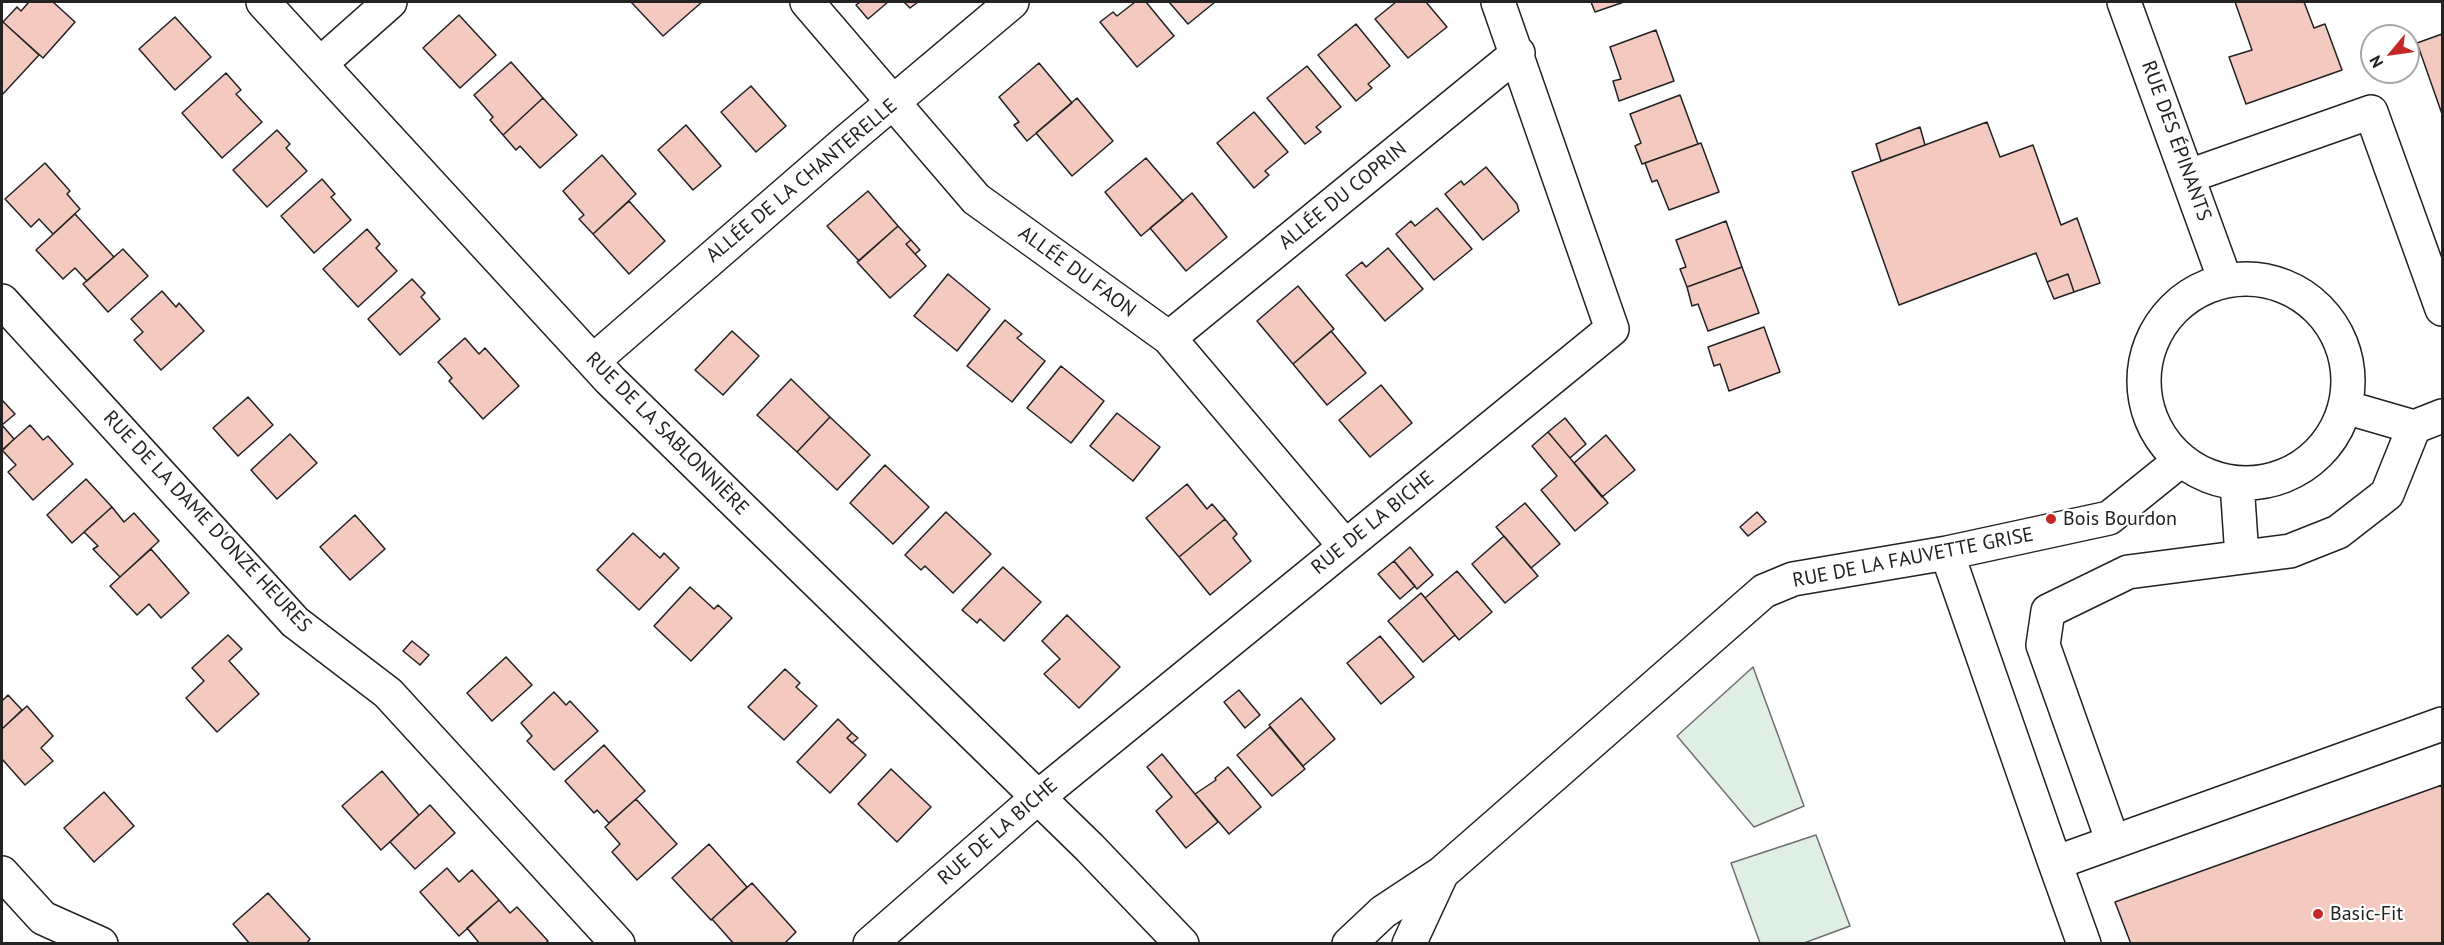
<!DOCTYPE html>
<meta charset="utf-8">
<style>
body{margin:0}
#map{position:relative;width:2444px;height:945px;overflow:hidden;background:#fff;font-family:"PT Sans",sans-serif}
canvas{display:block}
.frame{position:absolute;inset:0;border:3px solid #222;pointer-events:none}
.north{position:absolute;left:2360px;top:24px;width:60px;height:60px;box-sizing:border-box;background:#fff;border:2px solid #a7a7a7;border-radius:50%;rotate:241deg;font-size:16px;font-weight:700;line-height:24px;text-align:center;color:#222}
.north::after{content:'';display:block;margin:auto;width:21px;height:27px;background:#c62828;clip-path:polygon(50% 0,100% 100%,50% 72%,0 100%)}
</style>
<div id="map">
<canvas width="2444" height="945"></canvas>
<div class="frame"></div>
<div class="north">N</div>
</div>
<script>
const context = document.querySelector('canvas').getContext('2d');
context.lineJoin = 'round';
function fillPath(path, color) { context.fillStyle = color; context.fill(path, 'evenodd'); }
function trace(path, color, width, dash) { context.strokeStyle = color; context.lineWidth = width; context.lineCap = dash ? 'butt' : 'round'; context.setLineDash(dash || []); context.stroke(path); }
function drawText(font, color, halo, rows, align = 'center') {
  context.font = font + ' "PT Sans",sans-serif'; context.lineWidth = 4.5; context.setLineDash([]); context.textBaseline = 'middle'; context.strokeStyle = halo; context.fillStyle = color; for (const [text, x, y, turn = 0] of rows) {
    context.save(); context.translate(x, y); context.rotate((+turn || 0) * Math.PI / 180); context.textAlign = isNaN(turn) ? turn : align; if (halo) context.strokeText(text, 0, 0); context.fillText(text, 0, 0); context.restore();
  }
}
const green = new Path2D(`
 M1753 667 1804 806 1754 827 1677 736Z
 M1816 835 1850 926 1804 943H1760L1731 863Z`);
fillPath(green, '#e0efe3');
trace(green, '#6f6f6f', 1.5);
const building = new Path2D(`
 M29 2H53L75 22 43 58 3 22 17 7 21 11Z
 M631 2H702L663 36Z
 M860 2H888L868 19 856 5Z
 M904 2H918L910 8Z
 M1135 2H1146L1174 36 1137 67 1100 22 1113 12 1117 16Z
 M1169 2H1215L1188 24Z
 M1396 2H1426L1447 27 1408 58 1375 19Z
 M1591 2H1624L1595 12Z
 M2235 2H2304L2314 28 2325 24 2342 70 2246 104 2229 57 2252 50Z
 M459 15 496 55 460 88 423 48Z
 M175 17 211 57 175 90 139 49Z
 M3 22 39 55 2 95V24Z
 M1356 24 1390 66 1368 84 1372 88 1356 101 1318 55Z
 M1656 30 1674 81 1619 101 1613 81 1621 79 1610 47Z
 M2442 34V114L2417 43Z
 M511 62 543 98 503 135 490 120 493 117 474 95Z
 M1039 63 1072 103 1027 141 1014 125 1019 122 999 97Z
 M1307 66 1341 107 1316 127 1321 132 1305 144 1267 98Z
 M226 73 241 90 236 94 262 122 222 158 182 113Z
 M751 86 786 126 756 152 721 112Z
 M1680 95 1698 144 1642 164 1635 146 1641 143 1630 114Z
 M543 98 577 135 540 168 520 146 516 150 503 135Z
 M1077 98 1113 141 1072 176 1036 133Z
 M1254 112 1288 152 1265 171 1269 175 1254 188 1217 143Z
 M1987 122 2000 157 2033 145 2061 225 2077 218 2100 283 2074 292 2068 274 2047 282 2036 253 1899 305 1852 172Z
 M686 125 721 166 693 190 658 150Z
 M1920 127 1925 145 1881 161 1876 144Z
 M277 130 290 144 286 148 307 171 267 207 233 170Z
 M1701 143 1719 192 1669 210 1657 180 1652 182 1645 163Z
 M602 155 636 194 593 234 579 219 584 215 563 191Z
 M1146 158 1183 201 1141 236 1105 192Z
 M45 163 70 191 67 194 80 209 53 234 39 219 31 227 5 199Z
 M1486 167 1517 204 1519 211 1483 240 1445 194 1461 181 1464 185Z
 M322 179 335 194 331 197 351 220 314 253 281 216Z
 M868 191 898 226 859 261 827 226Z
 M1192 193 1227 237 1186 271 1150 228Z
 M629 201 665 241 629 274 593 234Z
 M1437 208 1472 249 1434 280 1396 234 1411 221 1415 226Z
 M75 214 114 257 87 281 75 268 63 279 36 250Z
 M1726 221 1742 267 1687 287 1680 269 1686 267 1676 240Z
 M898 226 911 240 906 244 926 266 890 298 857 262Z
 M367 229 380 244 376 248 397 271 358 307 323 269Z
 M911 240 920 250 915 254 906 244Z
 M1388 248 1423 289 1385 321 1346 275 1362 262 1366 267Z
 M123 249 148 276 108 312 83 284Z
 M1742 267 1759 313 1708 331 1698 304 1692 306 1687 287Z
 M948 274 990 309 957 351 914 316Z
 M2068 274 2074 292 2054 299 2047 282Z
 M412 279 425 293 421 297 440 319 400 355 368 319Z
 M1298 286 1334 329 1293 364 1257 321Z
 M162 291 176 307 179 303 204 331 161 370 134 340 143 332 131 319Z
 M1005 320 1022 334 1017 338 1045 361 1012 402 967 366Z
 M1764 327 1780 372 1729 391 1720 364 1714 366 1708 347Z
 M732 331 759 356 723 395 695 370Z
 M1331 331 1366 373 1327 405 1293 364Z
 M465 338 479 354 485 348 519 386 483 419 449 381 452 378 438 362Z
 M1061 366 1104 401 1071 443 1027 408Z
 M791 379 830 417 797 452 757 415Z
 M1381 385 1412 423 1370 457 1339 420Z
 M248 397 273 425 238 456 213 428Z
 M2 400 15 414 2 425 14 439 2 451Z
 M1117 413 1160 447 1133 481 1090 446Z
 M830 417 870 455 837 490 797 452Z
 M1565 418 1586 444 1570 458 1548 432Z
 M30 425 43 440 48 436 73 464 33 500 8 472 16 465 2 450Z
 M1548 432 1608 503 1575 531 1541 490 1557 476 1532 446Z
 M290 434 317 463 277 499 251 470Z
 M1606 435 1635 470 1602 497 1574 463Z
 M885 465 929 507 893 544 850 503Z
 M86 479 112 507 72 543 47 515Z
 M1187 484 1207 509 1212 504 1225 519 1179 557 1146 518Z
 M1525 503 1560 544 1531 568 1496 527Z
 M112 507 124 522 134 513 159 541 120 577 93 549 98 546 84 532Z
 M946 512 991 554 953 593 925 566 921 570 905 555Z
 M1757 512 1766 522 1748 536 1740 527Z
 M355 515 385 549 350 580 320 547Z
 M1225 519 1237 534 1233 538 1251 561 1210 595 1179 557Z
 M633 533 660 558 664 553 679 568 639 610 597 570Z
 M1504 536 1538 576 1505 603 1472 564Z
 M1410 547 1433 575 1417 589 1394 561Z
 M151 549 189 593 161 618 149 604 137 615 110 586Z
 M1394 561 1415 586 1400 599 1378 574Z
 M1003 567 1041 602 1004 641 980 619 977 623 962 610Z
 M1457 571 1492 612 1459 640 1425 598Z
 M690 587 714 609 718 605 732 618 691 661 654 626Z
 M1421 593 1455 635 1423 662 1388 621Z
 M1067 615 1120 667 1079 708 1044 674 1060 659 1042 641Z
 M228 635 242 649 229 661 259 694 217 732 186 698 204 681 192 668Z
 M1380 636 1414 677 1381 704 1347 663Z
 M412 641 429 655 420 665 403 651Z
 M506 657 532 685 492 721 467 693Z
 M785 669 800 683 796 687 817 706 784 740 748 707Z
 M1239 690 1260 715 1245 728 1224 702Z
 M554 692 566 705 570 701 598 731 554 770 527 741 532 736 521 723Z
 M8 695 22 710 2 729V698L3 700Z
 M1301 698 1335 739 1303 766 1269 725Z
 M27 706 53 736 41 748 53 761 25 785 2 759V729Z
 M838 719 852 733 847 738 866 755 830 793 797 762Z
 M1270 727 1305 769 1272 796 1237 755Z
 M852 733 858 738 852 743 847 738Z
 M604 745 645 791 609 823 597 810 594 813 565 781Z
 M1162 754 1218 822 1186 848 1156 811 1172 797 1147 767Z
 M1228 767 1261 807 1229 834 1195 794 1216 780 1215 778Z
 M891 769 931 807 897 842 858 804Z
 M382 771 419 815 381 850 342 806Z
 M2442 785V944H2131L2115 902Z
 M104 792 134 826 94 862 64 828Z
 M636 799 677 844 637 880 612 852 620 844 605 827Z
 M430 805 455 833 415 869 390 842Z
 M709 844 747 887 711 920 672 878Z
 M447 868 459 882 472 870 499 900 459 936 420 892Z
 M752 883 796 932 784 944H734L712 919Z
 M268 893 310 939 306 944H250L233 924Z
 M499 900 510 913 517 907 548 941 545 944H480L467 928Z`);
fillPath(building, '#f3c9c0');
trace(building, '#222', 1.5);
const minor = new Path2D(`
 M263 2 610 380 1090 848 1182 944
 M807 2 976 199 1169 338 1345 546
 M2124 2 2225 280
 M320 64 390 2
 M2189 176 2371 112 2442 309
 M2144 381a102 102 0 1 1 204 0a102 102 0 1 1-204 0Z
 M2 301 295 622 388 693 618 944
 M1169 338 1518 53
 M593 361 848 140 1012 2
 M2345 407 2414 427 2442 416
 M2237 483 2242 557
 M1947 553 2055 863 2442 724
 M2113 842 2043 645 2048 611 2128 572 2290 551 2338 532 2387 494 2414 427
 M2055 863 2084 944
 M2 873 43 918 101 944
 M870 944 1037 798 1612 329 1498 2
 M1349 944 1383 912 1442 873 1764 591 1793 579 1947 553 2109 518 2181 460
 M1409 944 1441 875`);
trace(minor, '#222', 36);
trace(minor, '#fff', 33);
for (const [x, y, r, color] of [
 [2051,519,6,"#c62828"],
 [2318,914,6,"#c62828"]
]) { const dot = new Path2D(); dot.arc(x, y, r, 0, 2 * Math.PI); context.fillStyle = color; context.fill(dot); trace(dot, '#fff', 2); }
drawText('20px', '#222', '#fff', [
 ["RUE DES ÉPINANTS",2176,141,70],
 ["ALLÉE DE LA CHANTERELLE",802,181,-40],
 ["ALLÉE DU COPRIN",1343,196,-39],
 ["ALLÉE DU FAON",1077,272,36],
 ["RUE DE LA SABLONNIÈRE",667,434,45],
 ["RUE DE LA DAME D'ONZE HEURES",207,522,47],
 ["RUE DE LA BICHE",1373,523,-39],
 ["RUE DE LA FAUVETTE GRISE",1913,558,-11],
 ["RUE DE LA BICHE",998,832,-41]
]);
drawText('20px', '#222', '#fff', [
 ["Bois Bourdon",2063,519],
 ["Basic-Fit",2330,914]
], 'left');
</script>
